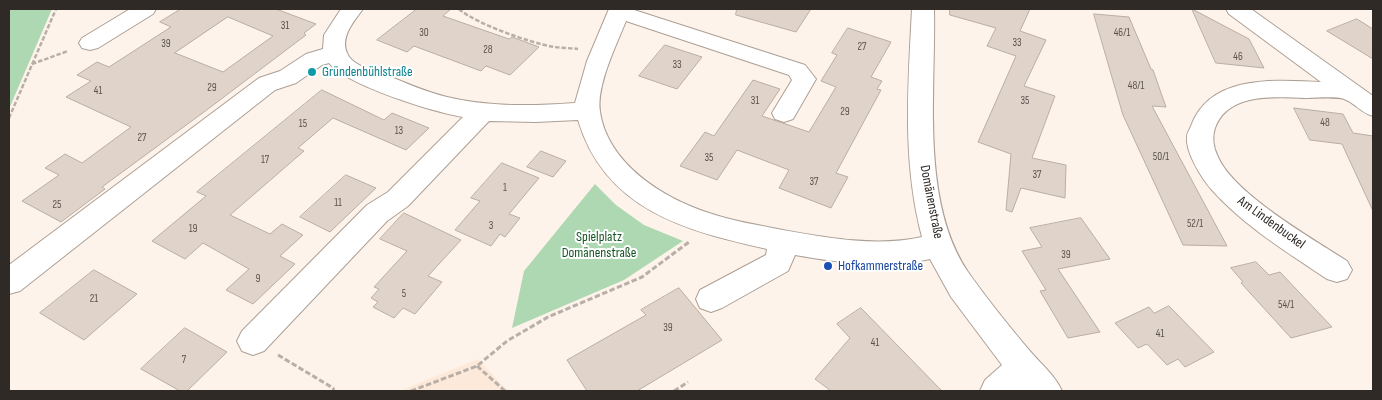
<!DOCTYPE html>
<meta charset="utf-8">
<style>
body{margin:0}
#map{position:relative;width:1382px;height:400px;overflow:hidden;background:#fef3ea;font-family:"Sofia Sans Condensed",sans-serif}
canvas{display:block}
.frame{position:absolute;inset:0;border:10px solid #2f2a26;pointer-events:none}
</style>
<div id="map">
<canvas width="1382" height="400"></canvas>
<div class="frame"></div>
</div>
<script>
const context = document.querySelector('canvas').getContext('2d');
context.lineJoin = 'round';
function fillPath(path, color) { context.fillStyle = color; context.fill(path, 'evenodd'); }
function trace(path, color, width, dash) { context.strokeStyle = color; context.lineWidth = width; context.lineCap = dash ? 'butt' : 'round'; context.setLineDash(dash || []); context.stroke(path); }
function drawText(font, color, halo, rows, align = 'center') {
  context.font = font + ' "Sofia Sans Condensed",sans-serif'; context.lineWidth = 4; context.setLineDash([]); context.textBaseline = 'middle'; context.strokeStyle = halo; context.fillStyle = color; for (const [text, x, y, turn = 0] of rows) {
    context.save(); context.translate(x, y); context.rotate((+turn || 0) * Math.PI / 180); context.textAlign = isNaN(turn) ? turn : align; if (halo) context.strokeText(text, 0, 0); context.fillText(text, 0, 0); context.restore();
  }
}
fillPath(new Path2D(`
 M478 359 508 391H399Z`), '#fde9d9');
fillPath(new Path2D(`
 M9 9H52L9 109Z
 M595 184 616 205 644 225 683 241 624 280 512 328 524 271Z`), '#aed8b1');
const building = new Path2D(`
 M181 9H276L316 24 304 33 306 35 208 109 102 187 105 189 61 222 22 201 59 175 45 168 65 154 82 163 131 127 66 97 91 81 77 75 97 62 109 67 171 27 160 22ZM228 17 273 36 223 72 175 53Z
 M417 9H451L443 16 509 39 512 37 539 47 510 75 486 66 481 71 414 46 407 52 377 40Z
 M737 9H811L796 32 736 15Z
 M950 9H1030L1020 31 1046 40 1024 86 1055 96 1032 158 1066 165 1065 198 1021 188 1012 212 1006 210 1011 154 978 142 1016 56 987 46 996 28 950 15Z
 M1192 9 1249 39 1264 68 1216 63Z
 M1094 14 1129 17 1151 69 1153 70 1166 107 1152 106 1227 246 1183 245 1123 115Z
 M1357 19 1373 29V59L1327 31Z
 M848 28 891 42 871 77 882 81 877 89 881 90 836 173 848 177 831 208 779 188 789 170 737 150 717 180 680 166 705 132 714 136 753 80 780 89 762 116 809 132 836 87 821 81 837 55 832 53Z
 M665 45 702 57 677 89 639 76Z
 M322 90 384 120 392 113 429 128 406 150 333 118 298 148 304 151 230 215 270 234 282 224 303 235 280 256 295 264 253 304 226 290 249 269 203 243 185 259 152 241 206 196 197 192Z
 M1294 108 1343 114 1353 133 1373 136V211L1342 144 1310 140Z
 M541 151 566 161 553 177 527 167Z
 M502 163 539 178 509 214 520 218 505 237 500 234 491 246 455 230 480 201 471 198Z
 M346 175 376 188 330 232 300 217Z
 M404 213 461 240 428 276 442 282 415 314 403 308 394 318 373 307 378 302 371 298 379 289 374 287 407 251 380 239Z
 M1081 218 1110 259 1058 269 1100 332 1068 338 1040 291 1046 290 1022 251 1042 247 1030 228Z
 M1256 262 1269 275 1280 272 1332 327 1291 338 1241 283 1243 282 1231 268Z
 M94 270 137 294 84 340 40 313Z
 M679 288 722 340 637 391H587L567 360 646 315 641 310Z
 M1169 306 1214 352 1185 367 1178 359 1167 365 1147 344 1138 348 1115 323 1149 307 1154 313Z
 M861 308 942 391H831L815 379 850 338 837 324Z
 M185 328 227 352 187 391H180L141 369Z`);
fillPath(building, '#e0d3c9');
trace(building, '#baada3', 1);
const minor = new Path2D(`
 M130 9H156L153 14 98 48 90 50 82 48 79 43 82 38Z
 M341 9H363C354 21 340 37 347 53 352 66 374 71 386 75 406 83 426 92 447 97 488 107 533 106 575 103L587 61 609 9H631L805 65 816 79 793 119 784 122 775 119 772 113 792 80 789 75 626 21C616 46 596 86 600 112 608 164 663 198 709 213 732 221 758 225 783 230 828 238 877 247 922 237 902 162 908 86 912 9H934C936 90 920 201 968 272 987 299 1008 325 1029 350 1040 363 1055 375 1062 391H1023L1022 390 1020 391H980L985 380 1002 365 951 297 930 259C885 269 840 263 795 255L788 271 722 308 711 312 700 308 696 299 700 290 766 255 767 249C686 231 605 210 578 120L536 122 489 121 408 206 387 221 264 351 253 355 242 351 237 341 242 331 367 205 388 192 463 117C433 112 346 85 329 63L322 65 296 83 275 90 20 291 9 294V265L259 78 280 71 306 54 323 49 324 35Z
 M1226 9H1251L1373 96V116C1361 113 1355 103 1344 99 1336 96 1315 98 1306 98 1275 97 1228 92 1215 128 1212 137 1213 147 1218 157 1234 194 1313 239 1347 261L1352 270 1347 279 1337 282 1327 279C1287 252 1244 226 1212 190 1202 179 1185 152 1187 136 1187 133 1190 129 1191 126 1210 74 1275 80 1321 82L1229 14Z`);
trace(minor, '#ac9f95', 2);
trace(new Path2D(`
 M459 9C476 24 531 43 554 47 562 48 570 48 578 49
 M32 64 68 51
 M9 118 56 9`), '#b8afa8', 2.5, [4.5, 2]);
trace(new Path2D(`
 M278 355 333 388 334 391
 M477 366 505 391
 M411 391 477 366 507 341 548 317 642 277 689 242
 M674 391 688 382`), '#b8afa8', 3, [5.5, 2.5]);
fillPath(minor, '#fff');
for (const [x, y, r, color] of [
 [312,72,5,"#0f9aa8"],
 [828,266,5,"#1a4fb4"]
]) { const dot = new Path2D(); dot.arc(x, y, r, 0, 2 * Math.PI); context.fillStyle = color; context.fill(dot); trace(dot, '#fff', 2); }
drawText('11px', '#5b544f', null, [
 ["31",285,26],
 ["30",424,33],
 ["46/1",1122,33],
 ["33",1017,43],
 ["39",166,44],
 ["27",862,47],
 ["28",488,50],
 ["46",1238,57],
 ["33",677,65],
 ["48/1",1136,86],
 ["29",212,88],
 ["41",98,91],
 ["31",755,101],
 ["35",1025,101],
 ["29",845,112],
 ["48",1325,123],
 ["15",303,124],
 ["13",399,131],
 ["27",142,138],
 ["50/1",1161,157],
 ["35",709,158],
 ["17",265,160],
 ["37",1037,175],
 ["37",814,182],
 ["1",505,188],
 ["11",338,203],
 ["25",57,205],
 ["52/1",1195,224],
 ["3",491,226],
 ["19",193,229],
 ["39",1066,255],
 ["9",258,279],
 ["5",404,294],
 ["21",94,299],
 ["54/1",1286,305],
 ["39",668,328],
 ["41",1160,334],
 ["41",875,343],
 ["7",184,360]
]);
drawText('14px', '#0d838f', '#fff', [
 ["Gründenbühlstraße",322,72]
], 'left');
drawText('14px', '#2f2a26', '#fff', [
 ["Domänenstraße",931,202,79],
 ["Am Lindenbuckel",1271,223,36]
]);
drawText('14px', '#155421', '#fff', [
 ["Spielplatz",599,237],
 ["Domänenstraße",599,253]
]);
drawText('14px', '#164399', '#fff', [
 ["Hofkammerstraße",838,266]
], 'left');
</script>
